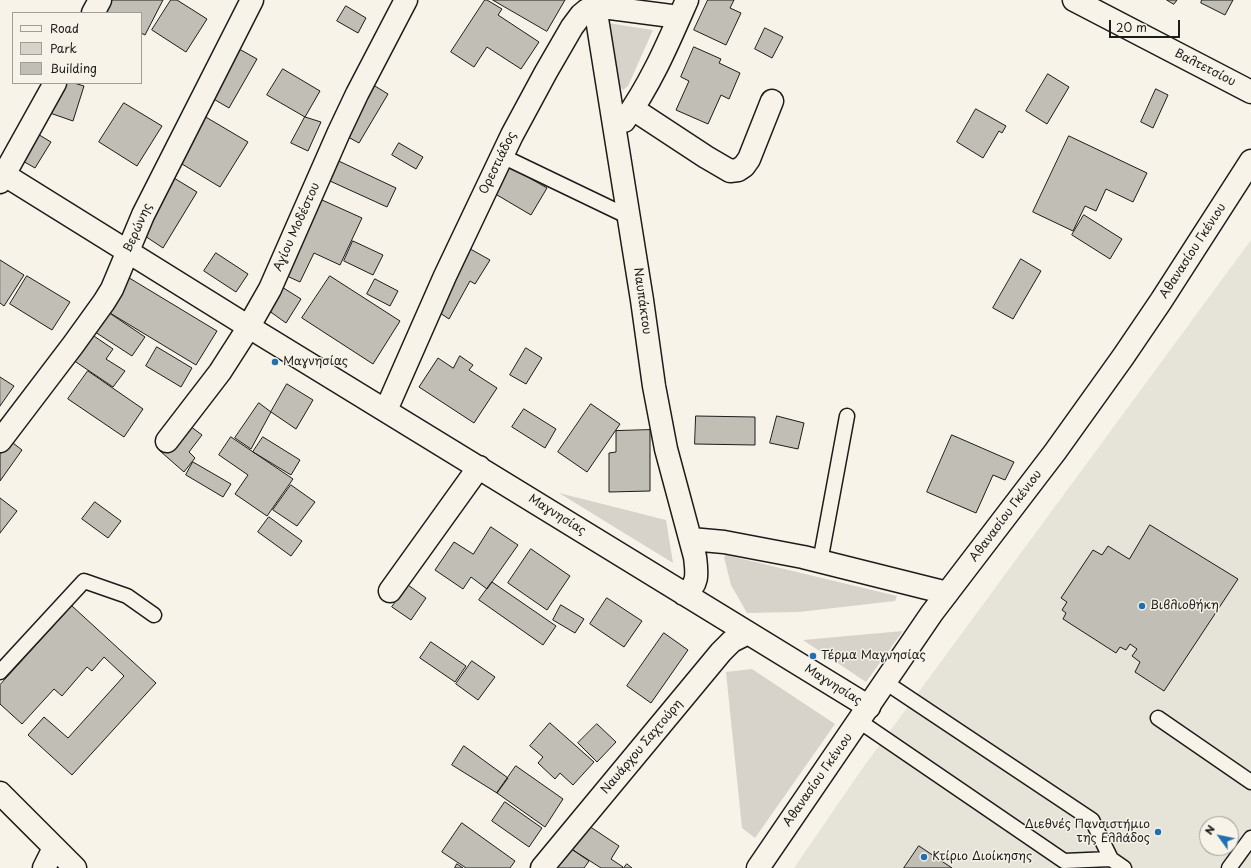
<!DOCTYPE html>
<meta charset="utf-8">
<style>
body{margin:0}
#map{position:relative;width:1251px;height:868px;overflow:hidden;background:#f7f3e8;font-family:"Playpen Sans",sans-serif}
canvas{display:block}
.legend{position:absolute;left:12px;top:12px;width:130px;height:72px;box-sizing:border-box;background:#f7f3e8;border:1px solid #9f9d96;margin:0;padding:5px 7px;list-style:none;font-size:12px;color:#1c1c1c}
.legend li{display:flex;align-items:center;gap:8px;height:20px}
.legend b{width:20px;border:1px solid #9f9d96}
.north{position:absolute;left:1199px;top:816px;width:40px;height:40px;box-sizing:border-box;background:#f7f3e8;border:1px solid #9f9d96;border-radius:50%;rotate:303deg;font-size:11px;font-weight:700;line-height:16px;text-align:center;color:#1c1c1c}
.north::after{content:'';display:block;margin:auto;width:14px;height:18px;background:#1f6fb2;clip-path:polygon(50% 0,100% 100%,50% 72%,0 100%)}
.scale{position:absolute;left:1109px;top:20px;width:71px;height:18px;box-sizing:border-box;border:2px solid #1c1c1c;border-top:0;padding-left:5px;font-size:12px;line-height:14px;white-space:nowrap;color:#1c1c1c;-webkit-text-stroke:3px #f7f3e8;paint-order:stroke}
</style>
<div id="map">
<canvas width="1251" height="868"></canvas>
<ul class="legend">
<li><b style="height:5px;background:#f7f3e8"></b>Road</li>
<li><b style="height:11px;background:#d7d3cb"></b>Park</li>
<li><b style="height:11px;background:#c0beb5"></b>Building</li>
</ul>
<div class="north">N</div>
<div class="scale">20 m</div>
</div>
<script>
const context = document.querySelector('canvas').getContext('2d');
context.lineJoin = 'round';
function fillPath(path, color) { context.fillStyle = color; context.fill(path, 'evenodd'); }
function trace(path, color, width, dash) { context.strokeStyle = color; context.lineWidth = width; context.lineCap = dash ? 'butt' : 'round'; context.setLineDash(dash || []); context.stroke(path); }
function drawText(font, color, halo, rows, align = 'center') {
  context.font = font + ' "Playpen Sans",sans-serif'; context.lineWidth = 3; context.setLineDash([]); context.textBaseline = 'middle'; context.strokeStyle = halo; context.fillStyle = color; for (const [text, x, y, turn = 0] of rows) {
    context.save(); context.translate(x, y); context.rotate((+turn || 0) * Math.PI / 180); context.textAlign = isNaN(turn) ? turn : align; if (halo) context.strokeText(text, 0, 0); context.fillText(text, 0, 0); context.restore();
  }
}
fillPath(new Path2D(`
 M1251 240V868H794L862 769ZM1207 824H1231V848H1207Z`), '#e6e3d9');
fillPath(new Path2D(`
 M608 23 653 30 628 86 623 90 619 86Z
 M559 493 666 520 673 563Z
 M726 555 897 596 895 601 799 612 747 613 731 585 724 557Z
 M903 631 866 682 803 640Z
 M752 669 835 724 755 838 742 828 726 672Z`), '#d7d3cb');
const building = new Path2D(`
 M99 0H163L145 35 141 33V13H93Z
 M171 0H177L207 19 186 52 152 30Z
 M485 0H487L502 9 498 15 539 42 521 69 487 47 474 67 451 52Z
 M493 0H565L547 31Z
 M708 0H734L730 8 741 13 726 45 694 30Z
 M1167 0H1177L1174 4Z
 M1202 0H1233L1225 15 1201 3Z
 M346 6 366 18 358 33 337 21Z
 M765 28 783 37 772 58 755 49Z
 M232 45 257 59 229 108 205 94Z
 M694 47 721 59 719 63 740 73 729 99 721 95 708 124 676 110 689 81 681 77Z
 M283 69 320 91 305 117 267 95Z
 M1048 74 1069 87 1047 124 1026 111Z
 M365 80 388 94 359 143 339 132Z
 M57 83H74L84 86 73 121 47 112Z
 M1156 89 1168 95 1153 128 1141 122Z
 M124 103 162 126 137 166 99 142Z
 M976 109 1006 126 1002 133 999 131 983 158 957 142Z
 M204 116 248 142 220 187 177 161Z
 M305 117 321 122 308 151 291 143Z
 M36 133 51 142 35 168 14 156Z
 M1069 136 1147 173 1133 202 1106 189 1096 211 1085 206 1073 231 1033 212Z
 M399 143 423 157 416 169 392 155Z
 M328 156 396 188 387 207 319 176Z
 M507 165 547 188 531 215 492 192Z
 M169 175 197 192 163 248 136 230Z
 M311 195 362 218 340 265 314 253 300 282 287 276Z
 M1084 215 1122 239 1110 259 1072 235Z
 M353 241 383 255 373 275 344 261Z
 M465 246 490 260 475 284 470 281 449 319 431 307Z
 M216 253 248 274 236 292 204 271Z
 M1021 259 1041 271 1013 319 993 308Z
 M0 260 24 275 4 306 0 303Z
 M27 276 70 302 52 330 10 304Z
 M126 276 217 331 196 365 105 310Z
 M330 276 400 321 373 364 302 318Z
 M375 279 398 291 390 306 367 294Z
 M274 282 301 299 286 323 261 305Z
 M105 310 145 337 132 356 92 330Z
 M85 330 113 349 106 359 125 371 113 387 67 356Z
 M157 347 192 368 181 387 146 366Z
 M526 348 542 358 526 384 510 375Z
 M460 356 473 365 469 370 497 388 474 423 419 387 438 358 453 368Z
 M88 371 143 409 124 437 68 399Z
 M0 377 14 386 0 406Z
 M287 384 313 400 296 429 271 412Z
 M259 403 271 412 251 449 235 438Z
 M591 404 620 424 587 472 558 452Z
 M524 409 556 429 545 448 512 427Z
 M696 416 755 417V445L695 444Z
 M777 416 804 423 798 449 770 443Z
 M182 420 202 435 189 452 195 458 184 472 160 451Z
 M650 430V491L609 492V453L616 452V431Z
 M952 435 1014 462 1005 480 993 475 976 513 927 492Z
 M4 436 22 450 0 481V441Z
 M231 437 293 479 267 516 235 494 248 475 219 455Z
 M263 437 300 460 291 475 253 452Z
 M193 462 231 484 223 497 186 475Z
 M291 485 315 502 297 526 273 510Z
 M0 498 17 511 0 533Z
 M95 502 121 521 108 538 82 519Z
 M269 517 302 541 291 556 258 532Z
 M1150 525 1238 579 1164 691 1135 672 1140 662 1132 656 1137 649 1130 644 1126 650 1120 647 1116 653 1063 619 1066 613 1062 610 1067 602 1061 598 1093 550 1102 555 1108 546 1129 559Z
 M491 527 518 545 487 589 471 577 463 589 435 570 454 542 473 554Z
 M531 549 570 576 547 610 508 583Z
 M492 582 556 626 543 645 479 600Z
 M408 585 426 598 411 620 392 607Z
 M607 598 642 621 624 647 590 624Z
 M561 605 584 619 575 633 553 620Z
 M72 606 156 683 72 775 28 735 44 717 68 738 124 676 104 657 92 671 87 667 62 696 54 689 22 724 0 704V685Z
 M664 633 688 650 651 703 627 686Z
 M431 642 466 666 455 682 420 658Z
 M472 661 495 677 478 700 456 684Z
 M550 723 594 762 573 785 560 773 555 779 538 763 543 757 530 746Z
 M597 724 616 742 597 762 578 743Z
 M464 746 508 778 497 793 452 765Z
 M516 766 563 799 545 827 497 793Z
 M505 802 542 828 529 847 492 821Z
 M462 823 515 861 510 868H466L442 852Z
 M589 826 619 846 611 859 623 867 622 868H601L573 850Z
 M564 844 589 861 584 868H547Z
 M919 846 952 868H904Z
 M457 864 463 868H455Z
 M627 864 632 868H624Z`);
fillPath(building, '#c0beb5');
trace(building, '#1c1c1c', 1);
const service = new Path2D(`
 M502 156 629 217
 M820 562 847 416
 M0 672 84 581 127 596 154 615
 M885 682 1092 820 1111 859 1124 868
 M1158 718 1251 782
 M859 721 1064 861 1111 859
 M1229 868 1251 838`);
const minor = new Path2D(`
 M594 0 642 300 654 386 666 449 695 557C697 573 699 585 684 594
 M93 13 100 0
 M633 109 706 157 730 171 738 170 744 166 749 159 772 101
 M624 121C651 84 669 41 687 0
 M0 172 249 327 869 707
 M0 182 55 83
 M386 410 445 276 512 135 546 72 572 27 581 15 587 10 595 6 679 17
 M0 441 73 345 104 302 112 289 143 215 252 0
 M167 441 220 372 245 333 270 289 339 132 357 94 406 0
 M691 539 724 542 803 557 947 593
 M390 591 479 467
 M0 793 75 868
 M44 868 54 848
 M542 868 721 652 732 641 748 633`);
const tertiary = new Path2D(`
 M1074 0 1251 92
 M758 868 932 613 1055 452 1123 357 1161 301 1251 161`);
trace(service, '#1c1c1c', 17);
trace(minor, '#1c1c1c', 25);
trace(tertiary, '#1c1c1c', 25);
trace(service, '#f7f3e8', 14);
trace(minor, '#f7f3e8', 22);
trace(tertiary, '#f7f3e8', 22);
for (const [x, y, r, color] of [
 [275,362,4,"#1f6fb2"],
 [1142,606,4,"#1f6fb2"],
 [813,656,4,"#1f6fb2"],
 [1158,832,4,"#1f6fb2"],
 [924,857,4,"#1f6fb2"]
]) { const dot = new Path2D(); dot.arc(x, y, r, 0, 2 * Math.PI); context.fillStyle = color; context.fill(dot); trace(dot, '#f7f3e8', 1.5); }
drawText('12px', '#1c1c1c', '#f7f3e8', [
 ["Βαλτετσίου",1205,68,27],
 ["Ορεστιάδος",498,163,-64],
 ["Αγίου Μοδέστου",297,227,-66],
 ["Βερώνης",138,228,-66],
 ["Αθανασίου Γκένιου",1193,251,-57],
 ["Ναυπάκτου",642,301,82],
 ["Μαγνησίας",557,515,32],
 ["Αθανασίου Γκένιου",1006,516,-53],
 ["Μαγνησίας",833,685,32],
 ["Ναυάρχου Σαχτούρη",642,747,-50],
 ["Αθανασίου Γκένιου",818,780,-55]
]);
drawText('12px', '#1c1c1c', '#f7f3e8', [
 ["Μαγνησίας",283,362],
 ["Βιβλιοθήκη",1150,606],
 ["Τέρμα Μαγνησίας",821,656],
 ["Διεθνές Πανσιστήμιο",1150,825,"right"],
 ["της Ελλάδος",1150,839,"right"],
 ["Κτίριο Διοίκησης",932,857]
], 'left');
</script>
